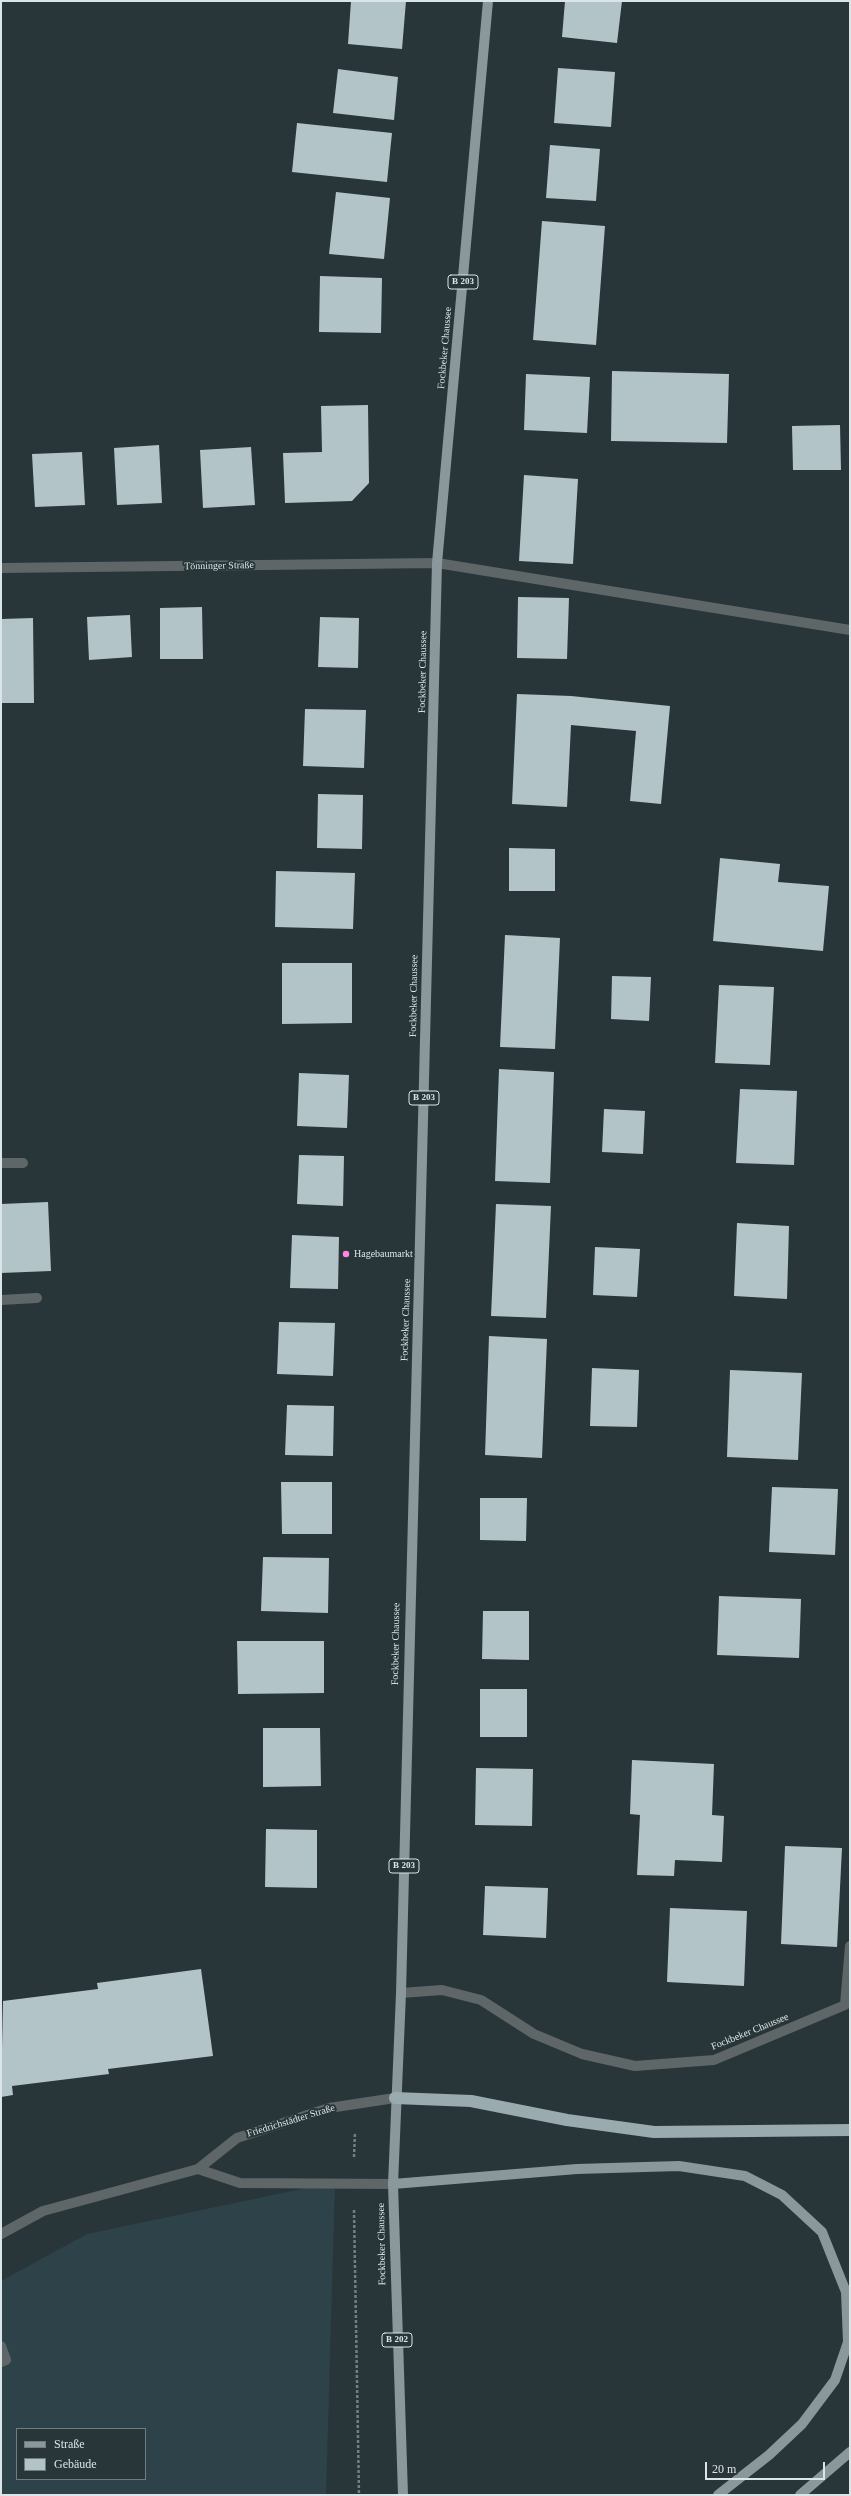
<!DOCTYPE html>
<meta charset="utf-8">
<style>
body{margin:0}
#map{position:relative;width:851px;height:2496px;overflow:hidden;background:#283639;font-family:"Times New Roman",serif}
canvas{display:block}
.frame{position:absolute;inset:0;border:2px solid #dbe4e6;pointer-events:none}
.legend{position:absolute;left:16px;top:2428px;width:130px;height:52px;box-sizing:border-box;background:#283639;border:1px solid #707c7e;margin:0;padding:5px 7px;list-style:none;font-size:12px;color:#dbe4e6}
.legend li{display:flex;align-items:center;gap:8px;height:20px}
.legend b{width:20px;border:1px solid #707c7e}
.scale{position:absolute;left:705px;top:2462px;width:120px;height:18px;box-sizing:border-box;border:2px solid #dbe4e6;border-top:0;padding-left:5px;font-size:12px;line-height:14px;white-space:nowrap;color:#dbe4e6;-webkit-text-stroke:3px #283639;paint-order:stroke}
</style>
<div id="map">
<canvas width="851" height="2496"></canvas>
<div class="frame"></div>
<ul class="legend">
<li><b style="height:5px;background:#8a979b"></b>Straße</li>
<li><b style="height:11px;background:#b3c4c8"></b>Gebäude</li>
</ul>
<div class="scale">20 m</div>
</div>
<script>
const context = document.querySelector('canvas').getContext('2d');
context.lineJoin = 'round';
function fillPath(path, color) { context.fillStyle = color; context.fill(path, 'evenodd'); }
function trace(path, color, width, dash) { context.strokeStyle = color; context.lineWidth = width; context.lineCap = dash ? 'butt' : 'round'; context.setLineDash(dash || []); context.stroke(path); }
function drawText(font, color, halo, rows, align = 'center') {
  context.font = font + ' "Times New Roman",serif'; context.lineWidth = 4; context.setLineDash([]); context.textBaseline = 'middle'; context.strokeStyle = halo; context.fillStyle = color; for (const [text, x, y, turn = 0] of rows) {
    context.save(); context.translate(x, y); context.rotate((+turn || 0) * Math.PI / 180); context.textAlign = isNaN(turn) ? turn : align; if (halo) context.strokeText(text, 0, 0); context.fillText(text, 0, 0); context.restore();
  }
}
fillPath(new Path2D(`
 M335 2182 326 2495H1V2281L87 2234ZM17 2429H145V2479H17Z`), '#2d4349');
fillPath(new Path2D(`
 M351 1H406L402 49 348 44Z
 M565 1H622L617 43 562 37Z
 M558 68 615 72 611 127 554 123Z
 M338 69 398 77 394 120 333 113Z
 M297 123 392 133 387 182 292 172Z
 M550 145 600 149 596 201 546 198Z
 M336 192 390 198 384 259 329 254Z
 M542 221 605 226 596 345 533 340Z
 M320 276 382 278 381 333 319 332Z
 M612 371 729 374 727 443 611 441Z
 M526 374 590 377 587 433 524 430Z
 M368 405 369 483 352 501 285 503 283 453 322 452 321 406Z
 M840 425 841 470H793L792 426Z
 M159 445 162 503 117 505 114 448Z
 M251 447 255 505 203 508 200 450Z
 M82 452 85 505 35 507 32 454Z
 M524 475 578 479 573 564 519 561Z
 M518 597 569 598 567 659 517 658Z
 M202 607 203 659H160V608Z
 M130 615 132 657 89 660 87 617Z
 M320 617 359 618 358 668 318 667Z
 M33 618 34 703H1V619Z
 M517 694 571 696 670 706 661 804 630 801 636 731 571 725 567 807 512 804Z
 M305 709 366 710 364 768 303 766Z
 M318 794 363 795 362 849 317 848Z
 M509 848 555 849V891H509Z
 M720 858 780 864 778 882 829 886 823 951 713 941Z
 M276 871 355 873 353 929 275 927Z
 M505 935 560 938 555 1049 500 1047Z
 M282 963H352V1023L282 1024Z
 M612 976 651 977 649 1021 611 1019Z
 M719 985 774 987 770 1065 715 1063Z
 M499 1069 554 1072 550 1183 495 1181Z
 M299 1073 349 1075 347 1128 297 1126Z
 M740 1089 797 1091 794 1165 736 1163Z
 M604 1109 645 1111 643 1154 602 1152Z
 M299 1155 344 1156 343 1206 297 1204Z
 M48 1202 51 1271 1 1273V1204Z
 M496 1204 551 1206 546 1318 491 1316Z
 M737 1223 789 1226 787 1299 734 1296Z
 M292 1235 339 1237 338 1289 290 1288Z
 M595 1247 640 1249 637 1297 593 1295Z
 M279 1322 335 1323 333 1376 277 1374Z
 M489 1336 547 1339 542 1458 485 1455Z
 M592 1368 639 1370 637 1427 590 1426Z
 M730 1370 802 1373 798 1460 727 1457Z
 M287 1405 334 1406 333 1456 285 1455Z
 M281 1482H332V1534H282Z
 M772 1487 838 1489 835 1555 769 1552Z
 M480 1498H527L526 1541 480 1540Z
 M263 1557 329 1558 328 1613 261 1611Z
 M719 1596 801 1599 799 1658 717 1655Z
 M483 1611H529V1660L482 1659Z
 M237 1641H324V1693L238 1694Z
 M480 1689H527V1737H480Z
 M263 1728H320L321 1786 263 1787Z
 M632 1760 714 1764 712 1815 724 1816 722 1862 675 1860 674 1876 637 1875 640 1815 630 1814Z
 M476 1768 533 1769 532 1826 475 1825Z
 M266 1829 317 1830V1888L265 1887Z
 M785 1846 842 1848 837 1947 781 1944Z
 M485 1886 548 1888 546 1938 483 1935Z
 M670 1908 747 1911 744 1986 667 1982Z
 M201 1969 213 2056 108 2069 109 2074 12 2086 13 2095 1 2097 3 2001 98 1989 97 1983Z`), '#b3c4c8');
trace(new Path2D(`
 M354 2157 355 2132
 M354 2210 359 2495`), '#737f81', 2.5, [3, 2]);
trace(new Path2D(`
 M1 568 437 563 850 630
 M1 1163H23
 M1 1300 37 1298
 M401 1993 442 1990 481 2000 534 2034 582 2054 635 2066 714 2060 845 2005 850 1946
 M198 2169 240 2183 393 2184
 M1 2234 43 2211 198 2169 237 2138 329 2108 395 2098
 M1 2346 6 2360 1 2362`), '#5f6668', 10);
trace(new Path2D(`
 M393 2184 577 2169 679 2166 745 2176 782 2195 822 2232 846 2292 848 2342 835 2380 802 2424 769 2455 718 2495
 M403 2495 393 2184 401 1993 437 563 488 1
 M800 2495 850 2452`), '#8a979b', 10);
trace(new Path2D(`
 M395 2098 471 2101 567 2120 654 2132 850 2130`), '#9aabaf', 12);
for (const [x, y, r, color] of [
 [346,1254,4,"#fe86e0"]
]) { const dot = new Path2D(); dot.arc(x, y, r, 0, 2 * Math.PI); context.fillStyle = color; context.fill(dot); trace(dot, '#283639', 1.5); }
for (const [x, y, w] of [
 [463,282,30],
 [424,1098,30],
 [404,1866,30],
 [397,2340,30]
]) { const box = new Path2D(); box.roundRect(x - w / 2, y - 7, w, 14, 3); context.fillStyle = '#283639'; context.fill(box); trace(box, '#dbe4e6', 1); }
drawText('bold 9px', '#dbe4e6', null, [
 ["B 203",463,282],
 ["B 203",424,1098],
 ["B 203",404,1866],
 ["B 202",397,2340]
]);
drawText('10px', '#dbe4e6', '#283639', [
 ["Fockbeker Chaussee",445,348,-85],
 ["Tönninger Straße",219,566,-1],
 ["Fockbeker Chaussee",423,672,-89],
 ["Fockbeker Chaussee",414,996,-89],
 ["Fockbeker Chaussee",406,1320,-88],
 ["Fockbeker Chaussee",396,1644,-89],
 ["Fockbeker Chaussee",750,2032,-22],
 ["Friedrichstädter Straße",291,2121,-17],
 ["Fockbeker Chaussee",382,2244,-91]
]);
drawText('10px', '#dbe4e6', '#283639', [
 ["Hagebaumarkt",354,1254]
], 'left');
</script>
